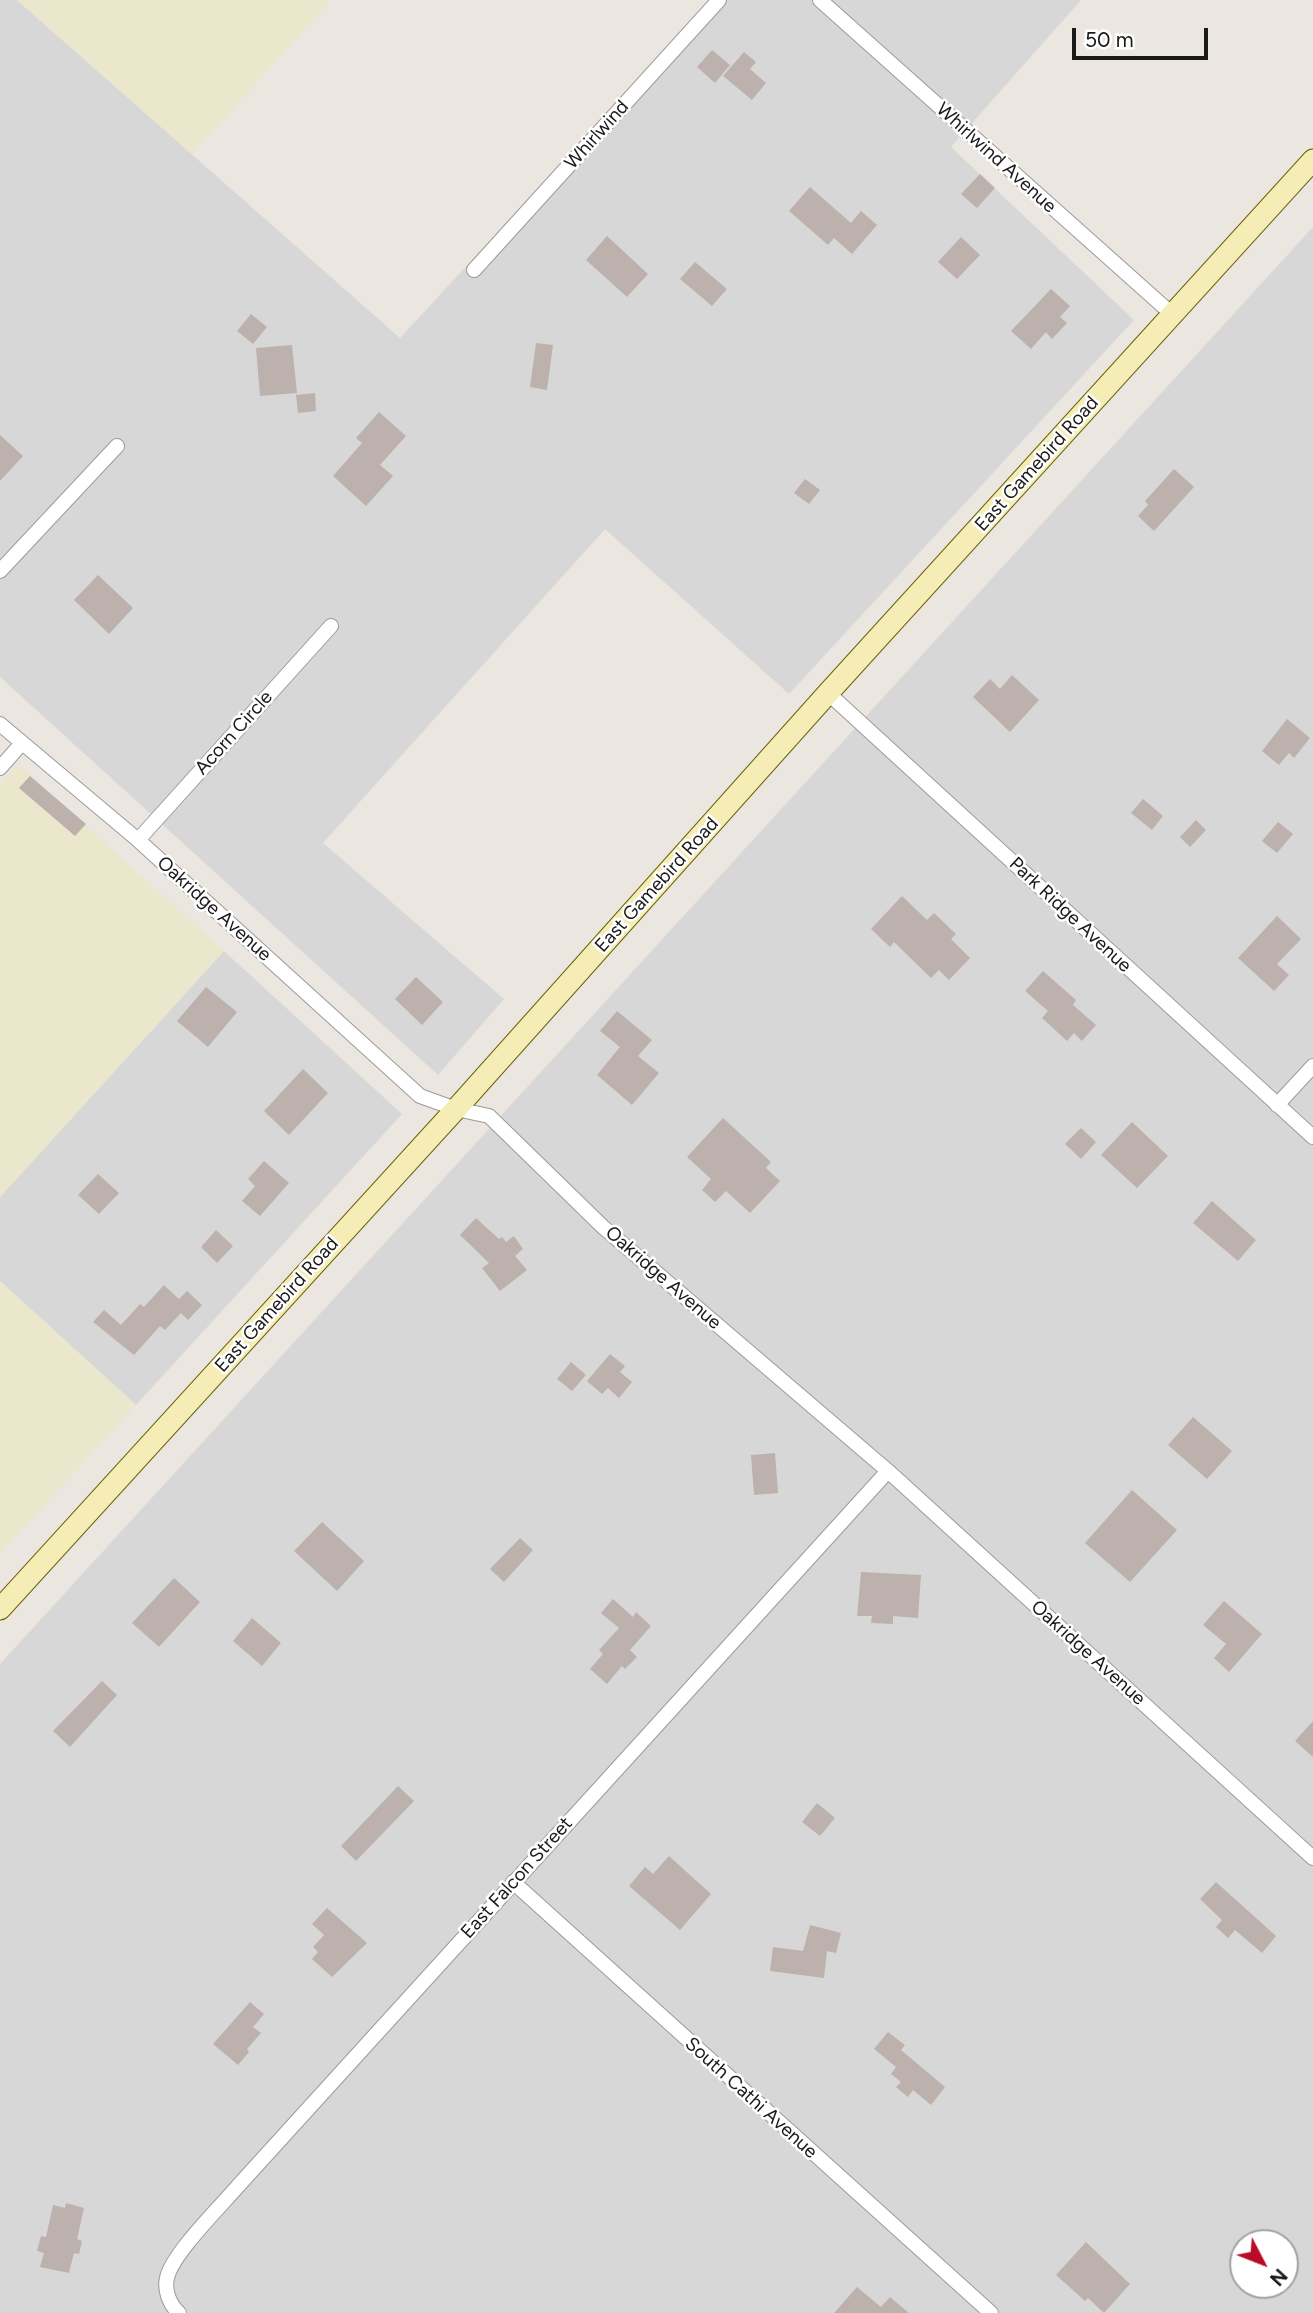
<!DOCTYPE html>
<style>
body{margin:0}
#map{position:relative;width:1313px;height:2313px;overflow:hidden;background:#ece6e0;font-family:Figtree,sans-serif}
canvas{display:block}
.north{position:absolute;left:1229px;top:2229px;width:70px;height:70px;box-sizing:border-box;background:#fff;border:2px solid #a3a3a3;border-radius:50%;rotate:132deg;font-size:19px;font-weight:700;line-height:28px;text-align:center;color:#1a1a1a}
.north::after{content:'';display:block;margin:auto;width:24px;height:32px;background:#ba0b29;clip-path:polygon(50% 0,100% 100%,50% 72%,0 100%)}
.scale{position:absolute;left:1072px;top:28px;width:136px;height:32px;box-sizing:border-box;border:4px solid #1a1a1a;border-top:0;padding-left:9px;font-size:21px;line-height:24px;white-space:nowrap;color:#1a1a1a;-webkit-text-stroke:5px #fff;paint-order:stroke}
</style>
<div id="map">
<canvas width="1313" height="2313"></canvas>
<div class="north">N</div>
<div class="scale">50 m</div>
</div>
<script>
const context = document.querySelector('canvas').getContext('2d');
context.lineJoin = 'round';
function fillPath(path, color) { context.fillStyle = color; context.fill(path, 'evenodd'); }
function trace(path, color, width, dash) { context.strokeStyle = color; context.lineWidth = width; context.lineCap = dash ? 'butt' : 'round'; context.setLineDash(dash || []); context.stroke(path); }
function drawText(font, color, halo, rows, align = 'center') {
  context.font = font + ' Figtree,sans-serif'; context.lineWidth = 5; context.setLineDash([]); context.textBaseline = 'middle'; context.strokeStyle = halo; context.fillStyle = color; for (const [text, x, y, turn = 0] of rows) {
    context.save(); context.translate(x, y); context.rotate((+turn || 0) * Math.PI / 180); context.textAlign = isNaN(turn) ? turn : align; if (halo) context.strokeText(text, 0, 0); context.fillText(text, 0, 0); context.restore();
  }
}
fillPath(new Path2D(`
 M0 0H17L400 338 712 0H1081L951 147 1134 320 789 694 605 529 323 843 504 999 438 1075 0 677Z
 M1313 227V2313H0V1664ZM1243 2243H1285V2285H1243Z
 M224 951 402 1114 136 1405 0 1281V1197Z`), '#d8d7d8');
fillPath(new Path2D(`
 M17 0H331L192 154Z
 M18 764 224 951 0 1197V784Z
 M0 1281 136 1405 0 1554Z`), '#eae7cc');
fillPath(new Path2D(`
 M712 50 730 65 715 83 697 67Z
 M744 52 756 62 750 69 766 83 752 100 723 76Z
 M980 174 995 188 977 208 961 194Z
 M810 187 851 223 861 211 877 225 852 254 834 238 828 245 789 211Z
 M607 236 648 274 627 297 586 260Z
 M961 237 980 255 957 279 938 262Z
 M695 262 727 289 712 306 680 279Z
 M1051 289 1070 306 1060 317 1067 323 1052 339 1046 332 1031 349 1011 331Z
 M251 314 267 327 253 344 237 331Z
 M536 343 553 345 547 390 530 387Z
 M292 345 297 393 260 396 256 348Z
 M315 393 316 411 298 413 296 395Z
 M379 412 406 436 380 465 393 476 366 506 333 476 362 443 356 438Z
 M0 435 23 456 0 481Z
 M1174 469 1194 487 1154 531 1138 516 1148 505 1145 501Z
 M805 479 820 490 809 504 794 493Z
 M98 575 133 608 109 634 74 600Z
 M1012 675 1039 700 1010 732 973 697 990 679 1000 689Z
 M1287 719 1310 738 1294 758 1289 753 1279 765 1262 751Z
 M30 776 86 824 75 836 19 788Z
 M1143 799 1163 816 1152 830 1131 813Z
 M1196 820 1206 830 1190 847 1180 837Z
 M1278 822 1293 834 1277 853 1262 841Z
 M902 896 927 920 934 913 956 934 951 939 970 958 949 980 939 970 931 978 894 942 890 947 871 929Z
 M1277 916 1301 939 1277 964 1289 975 1274 991 1238 958Z
 M1043 971 1076 1000 1073 1005 1096 1025 1082 1041 1074 1033 1067 1041 1042 1018 1048 1011 1025 991Z
 M416 977 443 1002 422 1025 395 999Z
 M206 987 237 1012 208 1047 177 1021Z
 M617 1011 652 1040 638 1056 659 1073 632 1105 597 1075 620 1047 600 1031Z
 M303 1069 328 1093 289 1135 264 1111Z
 M723 1118 771 1162 766 1168 780 1181 750 1213 726 1191 715 1202 702 1190 711 1179 687 1157Z
 M1132 1122 1168 1156 1137 1188 1101 1155Z
 M1081 1128 1096 1142 1081 1159 1065 1144Z
 M264 1161 289 1183 260 1216 242 1201 255 1186 248 1179Z
 M98 1174 119 1193 99 1214 78 1195Z
 M1212 1201 1256 1240 1238 1261 1193 1223Z
 M476 1218 499 1239 502 1237 506 1242 514 1236 523 1249 515 1256 527 1270 500 1291 482 1268 489 1263 460 1235Z
 M216 1230 233 1246 217 1263 201 1247Z
 M164 1285 179 1299 187 1291 202 1305 188 1320 181 1313 165 1330 160 1326 134 1355 93 1322 104 1310 121 1325 140 1304 144 1307Z
 M610 1354 625 1366 620 1372 632 1382 619 1398 608 1388 602 1394 587 1381Z
 M571 1362 586 1375 572 1391 557 1379Z
 M1193 1417 1232 1451 1207 1479 1168 1445Z
 M775 1453 778 1493 754 1495 751 1455Z
 M1132 1490 1177 1530 1130 1582 1085 1543Z
 M322 1522 364 1561 337 1591 294 1551Z
 M520 1538 533 1550 504 1582 490 1569Z
 M861 1572 921 1575 918 1618 893 1616V1624L871 1623 872 1616H857Z
 M174 1578 200 1602 159 1647 132 1623Z
 M613 1599 633 1617 636 1612 651 1626 630 1650 637 1657 625 1669 622 1666 607 1684 590 1669 603 1654 599 1650 619 1628 601 1613Z
 M1224 1601 1262 1634 1229 1672 1214 1658 1226 1644 1203 1625Z
 M252 1618 281 1643 262 1666 233 1641Z
 M102 1681 117 1695 70 1747 53 1731Z
 M1313 1721V1757L1295 1741Z
 M398 1786 414 1801 356 1861 341 1846Z
 M817 1803 835 1818 820 1836 802 1822Z
 M669 1856 711 1894 680 1930 629 1886 645 1867 653 1874Z
 M1216 1882 1276 1936 1262 1953 1235 1930 1228 1938 1216 1927 1222 1920 1200 1899Z
 M327 1908 367 1943 332 1977 312 1959 318 1952 313 1947 324 1935 312 1924Z
 M810 1925 841 1933 836 1953 827 1951 824 1978 770 1971 773 1947 803 1951Z
 M250 2002 264 2014 253 2027 261 2033 247 2049 249 2052 238 2065 213 2044Z
 M888 2032 905 2045 901 2050 945 2087 931 2105 913 2090 908 2097 896 2087 901 2082 891 2074 896 2067 874 2049Z
 M66 2203 84 2208 77 2239 82 2241 79 2254 74 2253 69 2273 40 2267 44 2253 37 2251 41 2236 46 2237 53 2205 65 2208Z
 M1086 2242 1130 2284 1104 2313 1088 2298 1085 2301 1056 2275Z
 M857 2287 881 2307 890 2297 909 2313H834Z`), '#bcb1ad');
const minor = new Path2D(`
 M820 0 1173 315
 M474 270 719 0
 M0 571 117 446
 M828 693 1313 1137
 M0 724 138 840 420 1096 456 1109 489 1116 603 1227 888 1471 1313 1858
 M0 768 22 743
 M138 840 331 626
 M1277 1105 1313 1066
 M513 1882 991 2313
 M179 2313C170 2305 164 2291 167 2278 172 2254 220 2207 238 2186L888 1471`);
const secondary = new Path2D(`
 M0 1609 456 1109 828 693 1313 160`);
trace(minor, '#9b9b9b', 16);
trace(secondary, '#69630a', 23);
trace(minor, '#fff', 14);
trace(secondary, '#f5edb5', 21);
drawText('19px', '#1a1a1a', '#fff', [
 ["Whirlwind",597,135,-48],
 ["Whirlwind Avenue",996,158,42],
 ["East Gamebird Road",1037,464,-48],
 ["Acorn Circle",234,733,-48],
 ["East Gamebird Road",657,885,-48],
 ["Oakridge Avenue",214,909,42],
 ["Park Ridge Avenue",1070,915,43],
 ["Oakridge Avenue",663,1278,41],
 ["East Gamebird Road",277,1305,-48],
 ["Oakridge Avenue",1088,1653,42],
 ["East Falcon Street",517,1878,-48],
 ["South Cathi Avenue",751,2098,42]
]);
</script>
